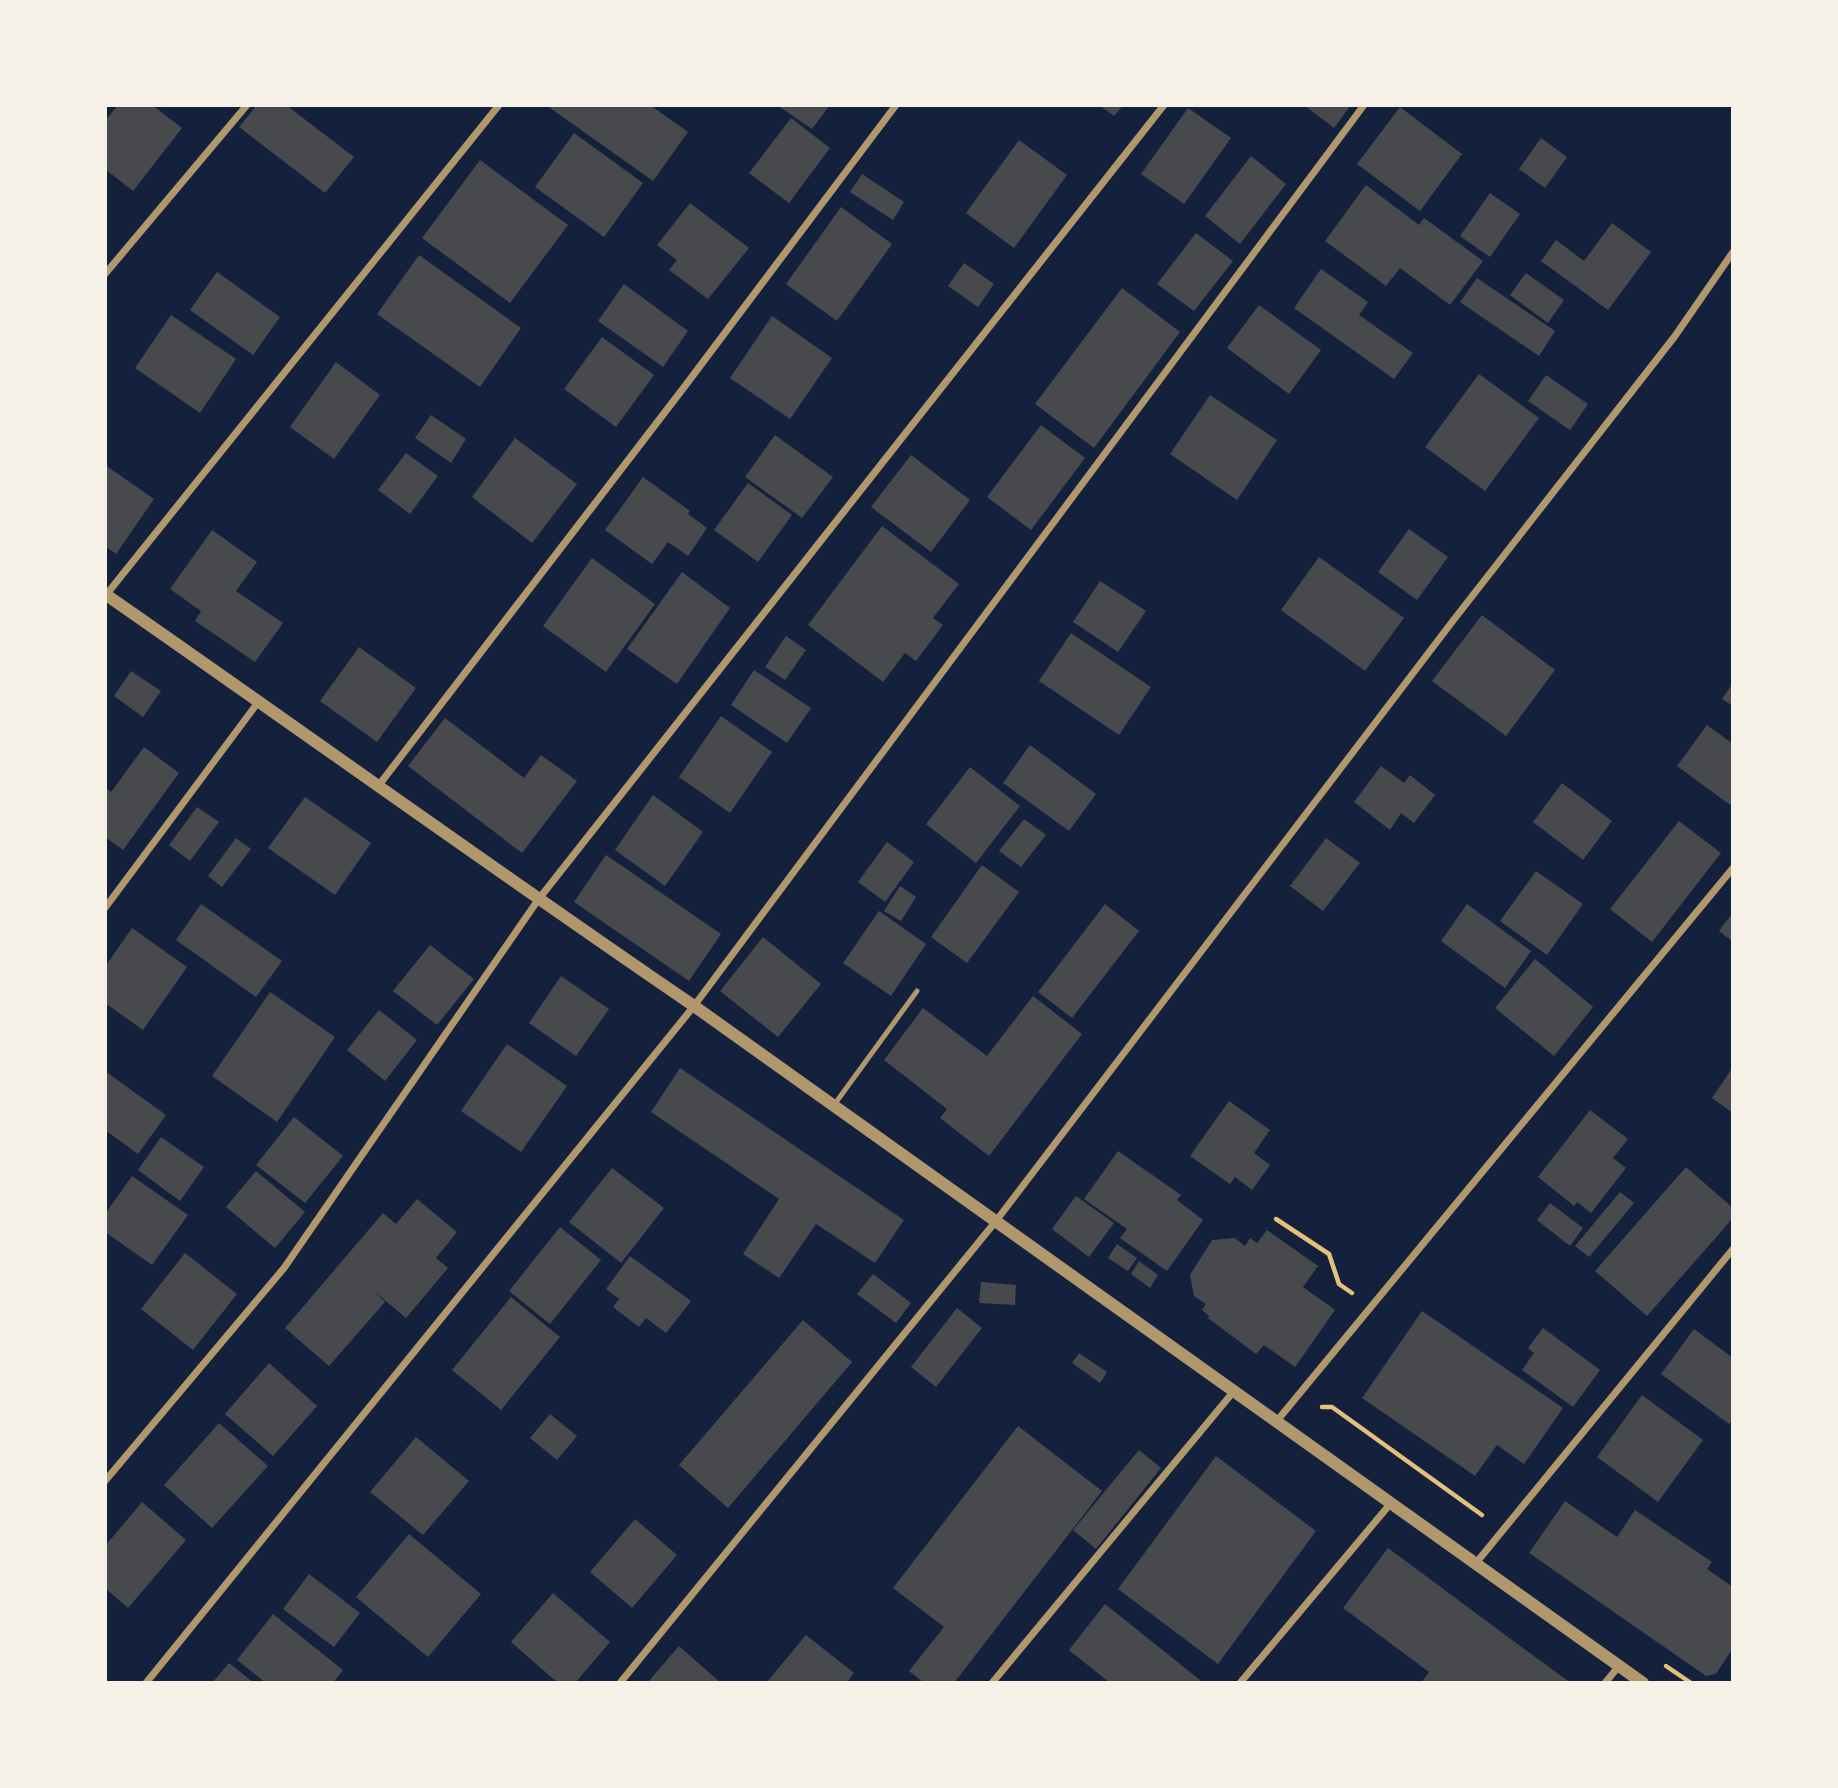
<!DOCTYPE html>
<style>
body{margin:0}
#map{position:relative;width:1838px;height:1788px;overflow:hidden;background:#14213d;font-family:Inter,sans-serif}
canvas{display:block}
.frame{position:absolute;inset:0;border:107px solid #f6f1e7;pointer-events:none}
</style>
<div id="map">
<canvas width="1838" height="1788"></canvas>
<div class="frame"></div>
</div>
<script>
const context = document.querySelector('canvas').getContext('2d');
context.lineJoin = 'round';
function fillPath(path, color) { context.fillStyle = color; context.fill(path, 'evenodd'); }
function trace(path, color, width, dash) { context.strokeStyle = color; context.lineWidth = width; context.lineCap = dash ? 'butt' : 'round'; context.setLineDash(dash || []); context.stroke(path); }
fillPath(new Path2D(`
 M118 105H152L182 128 133 191 105 169V121Z
 M257 105H286L354 157 325 193 239 127Z
 M546 105H650L688 132 653 181Z
 M777 105H830L812 129Z
 M1099 105H1123L1114 116Z
 M1304 105H1351L1334 128Z
 M1400 107 1462 154 1420 211 1357 164Z
 M1188 108 1231 138 1184 204 1141 174Z
 M791 118 830 148 789 203 749 173Z
 M574 133 643 183 604 237 535 187Z
 M1541 138 1567 157 1545 188 1519 169Z
 M1019 140 1067 175 1014 248 966 213Z
 M1251 156 1286 184 1240 244 1205 216Z
 M480 160 568 225 510 303 422 238Z
 M862 174 904 202 893 220 850 192Z
 M1366 185 1419 225 1424 218 1483 261 1450 305 1400 268 1386 286 1325 241Z
 M1490 193 1520 214 1490 257 1460 236Z
 M690 203 749 248 708 299 669 270 677 260 657 245Z
 M841 207 892 244 837 321 786 284Z
 M1612 223 1651 252 1608 310 1541 261 1556 240 1584 261Z
 M1196 233 1233 261 1194 311 1157 284Z
 M419 255 521 328 480 387 377 314Z
 M964 263 994 284 978 307 948 286Z
 M1321 269 1368 302 1359 315 1413 353 1394 379 1294 308Z
 M217 272 280 317 253 355 190 310Z
 M1526 273 1564 300 1548 323 1510 295Z
 M1477 278 1555 331 1539 356 1460 302Z
 M624 284 688 331 663 367 598 321Z
 M1122 288 1180 332 1094 448 1035 404Z
 M1259 305 1321 350 1289 394 1227 348Z
 M171 315 236 359 200 413 135 368Z
 M772 316 832 358 790 419 730 378Z
 M602 337 654 375 616 427 564 389Z
 M336 362 380 395 334 459 290 427Z
 M1479 374 1539 418 1485 491 1425 447Z
 M1546 375 1588 404 1570 430 1528 401Z
 M1210 395 1277 440 1237 500 1170 454Z
 M431 415 466 439 451 463 415 438Z
 M1041 425 1085 458 1031 530 987 497Z
 M775 435 833 477 802 518 745 477Z
 M515 438 577 484 532 543 472 497Z
 M406 453 438 476 410 514 378 490Z
 M911 455 970 500 931 552 871 507Z
 M105 465 154 499 116 554 105 546Z
 M643 477 690 511 688 514 707 528 688 556 668 542 652 564 605 530Z
 M748 483 792 515 758 562 714 530Z
 M882 526 959 584 933 618 943 625 916 661 905 653 883 682 808 625Z
 M1409 529 1448 557 1417 600 1378 572Z
 M212 530 257 562 236 591 283 623 255 662 195 621 201 611 170 589Z
 M1319 557 1404 618 1365 671 1281 610Z
 M592 558 655 604 606 672 543 626Z
 M682 572 730 608 677 684 627 649Z
 M1100 581 1146 611 1118 652 1073 622Z
 M1482 615 1555 670 1506 736 1432 681Z
 M1071 633 1151 687 1119 735 1039 681Z
 M786 636 806 650 785 680 765 667Z
 M359 647 416 688 377 742 320 701Z
 M754 670 811 708 787 743 731 705Z
 M131 671 161 691 143 717 114 696Z
 M1733 683V706L1722 699Z
 M721 716 772 752 730 813 679 777Z
 M445 718 524 778 541 755 577 781 522 853 408 766Z
 M1707 725 1733 744V807L1677 766Z
 M1030 745 1096 794 1069 831 1003 783Z
 M144 747 179 773 123 850 105 837V787L111 792Z
 M1381 766 1404 783 1410 775 1435 795 1414 823 1401 813 1390 830 1354 802Z
 M970 767 1020 806 976 863 926 824Z
 M1562 783 1612 821 1583 860 1533 822Z
 M653 795 703 832 665 886 615 850Z
 M305 797 371 843 335 895 268 848Z
 M197 807 219 822 190 861 169 845Z
 M1024 819 1046 835 1021 867 999 851Z
 M1679 821 1721 853 1652 942 1610 909Z
 M236 838 251 849 222 887 208 876Z
 M1326 838 1360 863 1323 911 1290 886Z
 M887 842 914 862 885 902 858 882Z
 M606 855 721 934 689 981 574 902Z
 M982 865 1019 892 967 963 931 937Z
 M1536 871 1583 904 1547 955 1500 921Z
 M900 886 916 897 901 921 884 911Z
 M201 904 282 961 256 997 176 940Z
 M1105 904 1139 931 1072 1018 1038 992Z
 M1467 904 1531 951 1505 988 1441 941Z
 M879 911 926 944 891 996 843 963Z
 M1733 912V942L1719 931Z
 M132 928 187 967 143 1030 105 1003V967Z
 M763 937 821 984 778 1037 720 991Z
 M430 945 474 979 437 1025 393 991Z
 M1535 959 1593 1007 1554 1056 1495 1008Z
 M561 976 609 1009 576 1056 529 1023Z
 M270 992 335 1037 277 1122 212 1076Z
 M1033 996 1082 1034 989 1156 940 1118 947 1109 884 1060 923 1008 987 1056Z
 M379 1010 417 1040 385 1081 347 1050Z
 M507 1044 567 1086 521 1152 461 1111Z
 M1733 1067V1113L1712 1098Z
 M680 1068 904 1220 875 1263 816 1224 779 1278 743 1254 779 1199 651 1112Z
 M105 1071 166 1115 138 1154 105 1130Z
 M1229 1101 1270 1130 1254 1153 1270 1165 1252 1190 1235 1177 1230 1184 1190 1156Z
 M1590 1110 1628 1139 1613 1158 1626 1168 1591 1213 1577 1202 1574 1206 1538 1177Z
 M294 1117 343 1156 305 1203 256 1165Z
 M161 1137 204 1167 180 1201 138 1170Z
 M1118 1151 1181 1195 1177 1200 1203 1220 1167 1271 1120 1238 1127 1229 1084 1199Z
 M1686 1167 1733 1208V1218L1647 1316 1595 1271Z
 M612 1168 664 1208 621 1263 569 1222Z
 M256 1171 305 1212 275 1248 226 1207Z
 M132 1176 188 1215 152 1265 105 1232V1214Z
 M1620 1192 1634 1203 1589 1257 1575 1246Z
 M1076 1196 1114 1223 1089 1257 1052 1229Z
 M417 1199 457 1232 436 1258 448 1268 406 1318 374 1291 385 1302 329 1366 285 1328 383 1213 396 1224Z
 M1550 1203 1583 1228 1570 1246 1537 1220Z
 M560 1227 601 1260 550 1324 509 1291Z
 M1267 1230 1318 1266 1303 1287 1335 1310 1295 1367 1264 1345 1256 1354 1208 1318 1209 1316 1202 1310 1206 1304 1194 1296 1190 1275 1212 1240 1235 1238 1245 1246 1250 1238 1257 1243Z
 M1117 1244 1137 1258 1128 1271 1108 1258Z
 M185 1253 237 1294 193 1350 141 1309Z
 M630 1256 691 1301 666 1333 646 1318 639 1327 613 1307 619 1299 606 1289Z
 M1139 1261 1158 1275 1150 1288 1131 1274Z
 M873 1274 911 1303 896 1323 857 1294Z
 M981 1282 1016 1285 1015 1305 979 1303Z
 M511 1297 560 1337 501 1410 452 1370Z
 M957 1308 982 1328 936 1387 911 1367Z
 M1422 1311 1563 1408 1524 1464 1497 1445 1475 1476 1362 1398Z
 M803 1320 852 1362 728 1508 679 1465Z
 M1543 1328 1600 1370 1573 1407 1522 1370 1534 1353 1528 1348Z
 M1694 1329 1733 1358V1419L1729 1424 1661 1374Z
 M1079 1353 1107 1372 1100 1383 1072 1363Z
 M269 1363 317 1406 273 1456 225 1414Z
 M1642 1395 1703 1440 1658 1502 1597 1457Z
 M550 1414 577 1436 557 1460 530 1438Z
 M219 1423 268 1466 212 1528 164 1485Z
 M1018 1426 1102 1491 954 1683H924L909 1671 944 1627 893 1588Z
 M416 1437 469 1481 423 1535 370 1492Z
 M1139 1450 1161 1468 1096 1549 1073 1530Z
 M1216 1456 1316 1531 1218 1664 1118 1589Z
 M1565 1501 1617 1537 1635 1510 1712 1562 1707 1569 1733 1587V1648L1716 1674 1706 1676 1529 1553Z
 M142 1502 186 1540 128 1608 105 1588V1546Z
 M635 1519 677 1555 632 1608 590 1572Z
 M409 1534 481 1594 428 1657 356 1597Z
 M1388 1548 1512 1640 1571 1683H1421L1429 1672 1343 1608Z
 M309 1574 360 1613 334 1647 283 1609Z
 M553 1593 610 1642 575 1683H558L511 1642Z
 M1105 1604 1200 1680 1197 1683H1110L1069 1650Z
 M273 1614 343 1670 333 1683H266L237 1660Z
 M806 1635 854 1673 846 1683H766Z
 M679 1646 721 1683H647Z
 M229 1663 254 1683H212Z`), '#48494c');
trace(new Path2D(`
 M1276 1219 1329 1254 1339 1284 1352 1293
 M1322 1407H1332L1482 1515
 M1666 1666 1691 1683`), '#e5c07b', 4.5);
trace(new Path2D(`
 M834 1105 917 991`), '#b1986c', 5);
trace(new Path2D(`
 M105 274 247 105
 M106 595 499 105
 M379 785 685 386 896 105
 M105 908 259 701
 M1276 1422 1733 868
 M105 1481 284 1268 538 900 1164 105
 M1476 1563 1733 1249
 M146 1683 694 1006 1364 105
 M620 1683 996 1221 1452 622 1675 336 1733 252
 M992 1683 1234 1391
 M1240 1683 1391 1503
 M1605 1683 1619 1666`), '#b1986c', 7);
trace(new Path2D(`
 M105 594C302 731 496 871 694 1006L1643 1683`), '#b1986c', 12);
</script>
